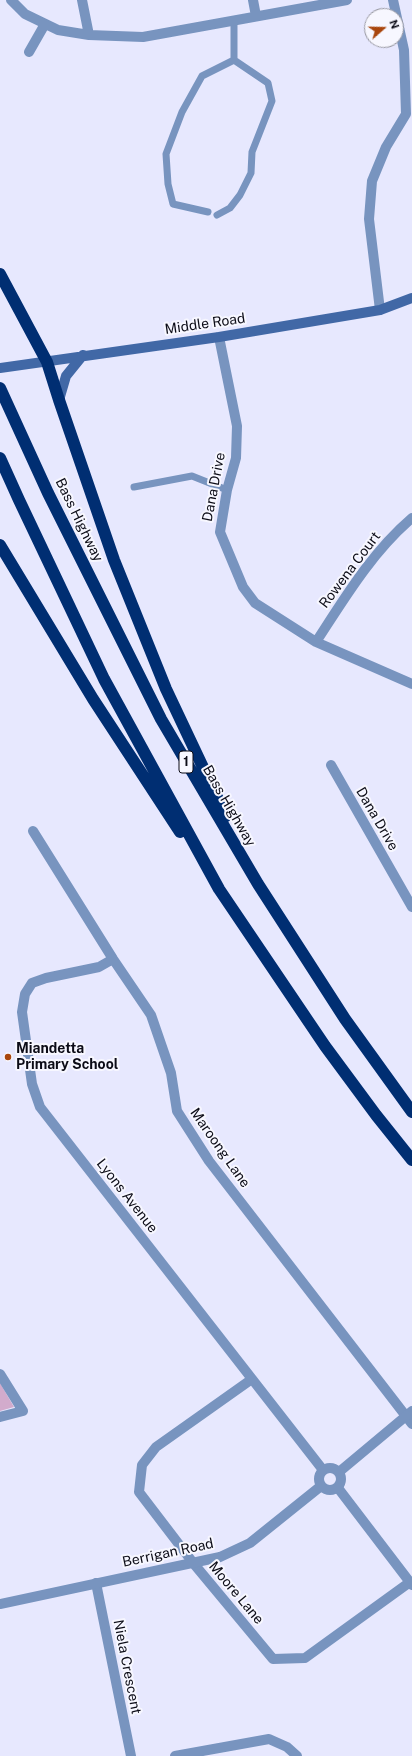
<!DOCTYPE html>
<style>
body{margin:0}
#map{position:relative;width:412px;height:1756px;overflow:hidden;background:#e7e8fe;font-family:"Public Sans",sans-serif}
canvas{display:block}
.north{position:absolute;left:364px;top:8px;width:40px;height:40px;box-sizing:border-box;background:#f7f7ff;border:1px solid #9999a2;border-radius:50%;rotate:70deg;font-size:11px;font-weight:700;line-height:16px;text-align:center;color:#0c0c17}
.north::after{content:'';display:block;margin:auto;width:14px;height:18px;background:#a9460d;clip-path:polygon(50% 0,100% 100%,50% 72%,0 100%)}
</style>
<div id="map">
<canvas width="412" height="1756"></canvas>
<div class="north">N</div>
</div>
<script>
const context = document.querySelector('canvas').getContext('2d');
context.lineJoin = 'round';
function fillPath(path, color) { context.fillStyle = color; context.fill(path, 'evenodd'); }
function trace(path, color, width, dash) { context.strokeStyle = color; context.lineWidth = width; context.lineCap = dash ? 'butt' : 'round'; context.setLineDash(dash || []); context.stroke(path); }
function drawText(font, color, halo, rows, align = 'center') {
  context.font = font + ' "Public Sans",sans-serif'; context.lineWidth = 4; context.setLineDash([]); context.textBaseline = 'middle'; context.strokeStyle = halo; context.fillStyle = color; for (const [text, x, y, turn = 0] of rows) {
    context.save(); context.translate(x, y); context.rotate((+turn || 0) * Math.PI / 180); context.textAlign = isNaN(turn) ? turn : align; if (halo) context.strokeText(text, 0, 0); context.fillText(text, 0, 0); context.restore();
  }
}
fillPath(new Path2D(`
 M0 1383 14 1407 0 1411Z`), '#d2abcc');
trace(new Path2D(`
 M208 212 173 204 168 184 166 154 182 112 202 76 234 60V21
 M217 215 230 208 240 195 251 173 252 152 272 101 268 83 234 60
 M134 487 192 476 227 490`), '#7894bf', 7);
trace(new Path2D(`
 M11 0 25 14 58 30 89 35 143 37 347 0
 M82 0 89 35
 M253 0 256 16
 M29 52 45 24
 M380 310 369 219 372 181 386 147 406 114 404 50 393 0
 M219 337 237 426 236 458 227 490 220 532 243 587 255 603 316 642 412 684
 M316 642C344 599 372 552 412 518
 M331 765 412 907
 M33 831 113 959 151 1015 171 1073 177 1111 209 1161 412 1424
 M113 959 99 967 46 978 32 983 25 994 22 1012 32 1084 40 1107 323 1470
 M0 1374 23 1411 0 1417
 M252 1379 156 1447 142 1465 139 1492 194 1564 273 1659 305 1658 410 1582
 M338 1488 412 1585
 M96 1583 131 1756
 M175 1756 269 1739 287 1747 297 1756`), '#7894bf', 10);
trace(new Path2D(`
 M319 1479a11 11 0 1 1 22 0a11 11 0 1 1-22 0Z
 M339 1472 412 1411
 M0 1604 220 1557 250 1543 321 1486`), '#7894bf', 10);
trace(new Path2D(`
 M0 368 219 337 380 310 412 298
 M59 400 66 376 83 355`), '#4168a6', 10);
trace(new Path2D(`
 M0 274 47 362 59 400 114 560 166 689 226 816
 M0 388 48 493 161 719 258 884 345 1019 412 1112
 M0 458 19 500 104 679 219 889 325 1046 376 1115 412 1160
 M0 545 93 699 180 832`), '#002e72', 12);
for (const [x, y, r, color] of [
 [8,1057,4,"#a9460d"]
]) { const dot = new Path2D(); dot.arc(x, y, r, 0, 2 * Math.PI); context.fillStyle = color; context.fill(dot); trace(dot, '#f7f7ff', 1.5); }
for (const [x, y, w] of [
 [186,762,14]
]) { const box = new Path2D(); box.roundRect(x - w / 2, y - 11, w, 22, 3); context.fillStyle = '#f7f7ff'; context.fill(box); trace(box, '#0c0c17', 1); }
drawText('bold 13px', '#0c0c17', null, [
 ["1",186,762]
]);
drawText('14px', '#0c0c17', '#f7f7ff', [
 ["Middle Road",205,324,-8],
 ["Dana Drive",214,487,-79],
 ["Bass Highway",79,520,64],
 ["Rowena Court",350,570,-53],
 ["Bass Highway",229,806,60],
 ["Dana Drive",377,819,60],
 ["Maroong Lane",220,1148,55],
 ["Lyons Avenue",127,1196,52],
 ["Berrigan Road",168,1553,-12],
 ["Moore Lane",236,1593,50],
 ["Niela Crescent",127,1667,79]
]);
drawText('bold 14px', '#0c0c17', '#f7f7ff', [
 ["Miandetta",16,1049],
 ["Primary School",16,1065]
], 'left');
</script>
